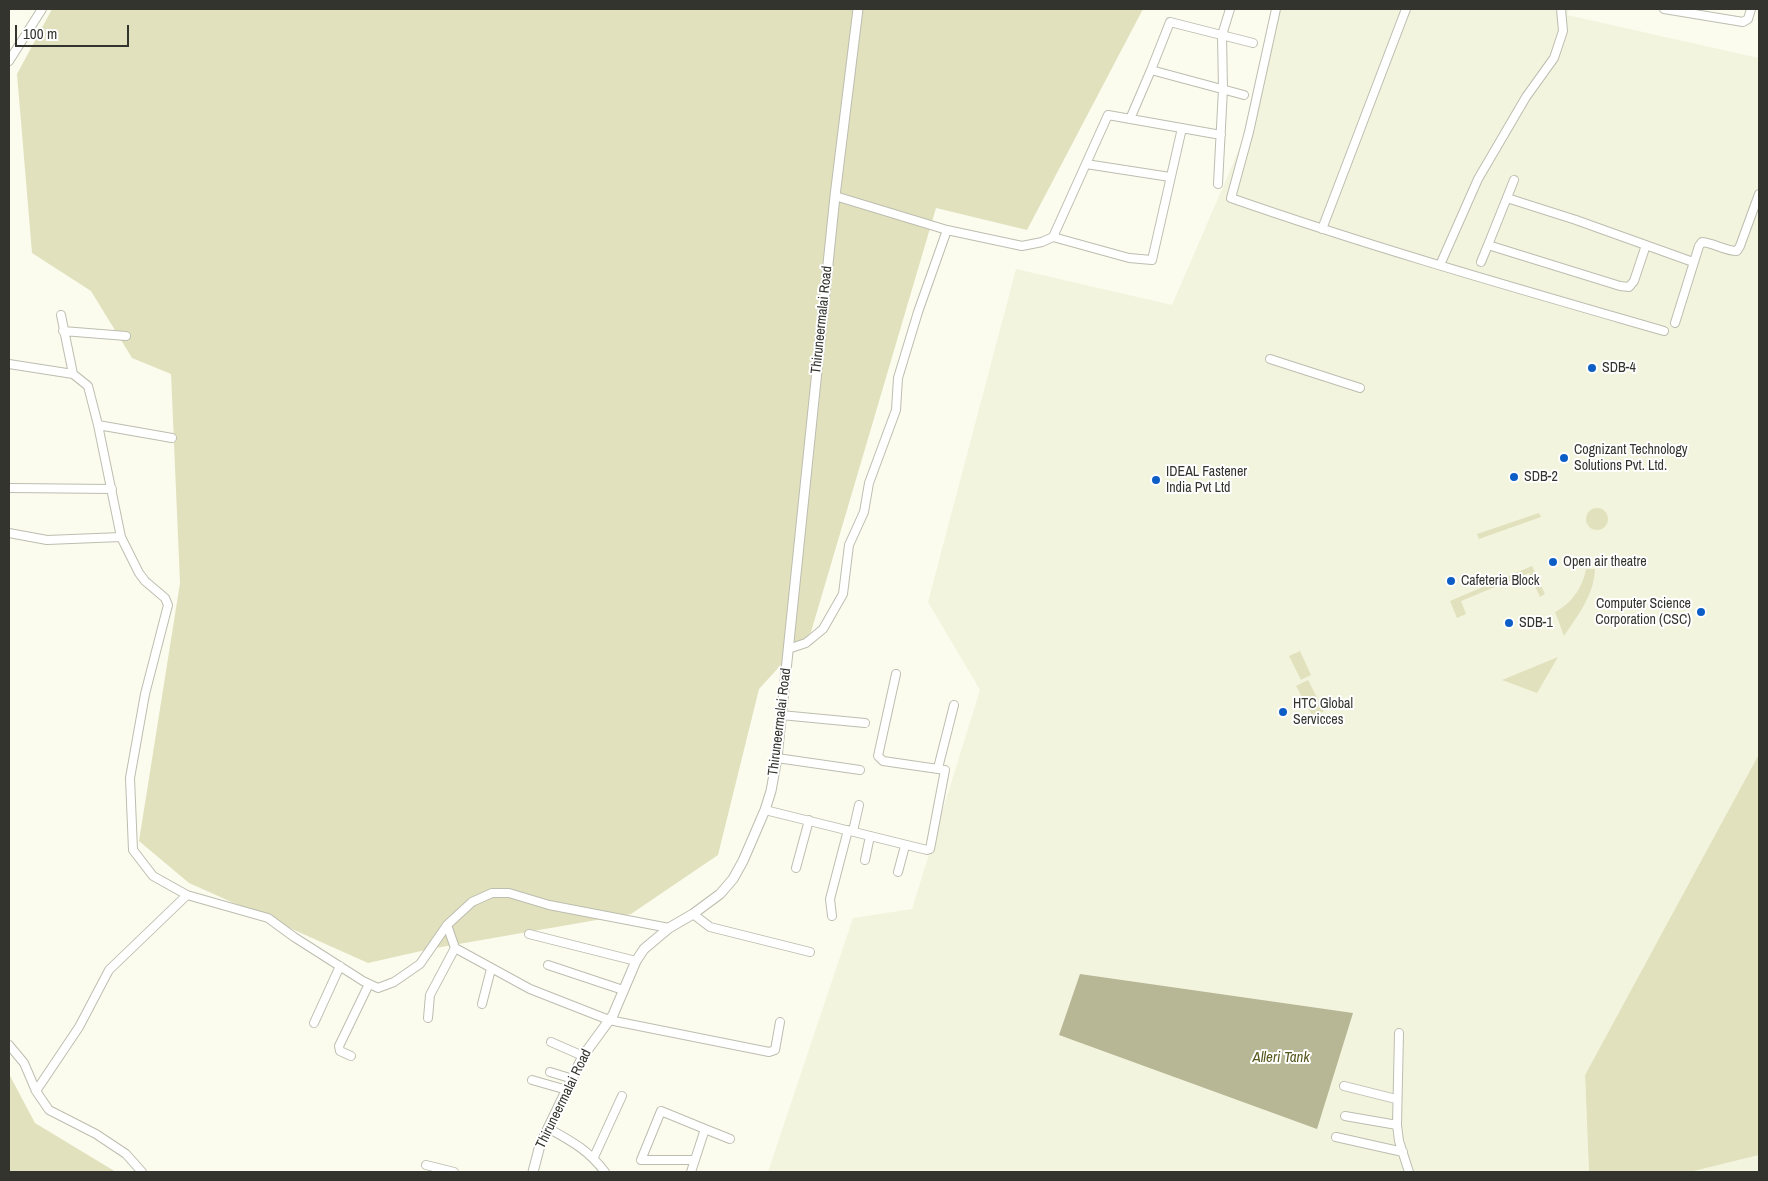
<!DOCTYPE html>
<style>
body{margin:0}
#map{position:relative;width:1768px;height:1181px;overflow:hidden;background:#fbfcee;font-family:"Archivo Narrow",sans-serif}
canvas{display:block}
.frame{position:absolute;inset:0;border:10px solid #34342e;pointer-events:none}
.scale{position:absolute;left:15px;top:25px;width:114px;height:22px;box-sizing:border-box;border:2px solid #34342e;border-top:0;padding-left:6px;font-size:15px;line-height:18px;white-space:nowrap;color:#34342e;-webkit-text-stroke:4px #fff;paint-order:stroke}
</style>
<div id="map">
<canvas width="1768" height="1181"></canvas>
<div class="frame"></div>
<div class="scale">100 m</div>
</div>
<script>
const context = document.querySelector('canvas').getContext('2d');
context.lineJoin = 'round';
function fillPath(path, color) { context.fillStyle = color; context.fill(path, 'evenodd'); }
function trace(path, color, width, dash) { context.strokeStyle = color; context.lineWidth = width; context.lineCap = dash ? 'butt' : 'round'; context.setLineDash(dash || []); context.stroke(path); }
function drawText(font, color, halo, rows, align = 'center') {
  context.font = font + ' "Archivo Narrow",sans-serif'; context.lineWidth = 4; context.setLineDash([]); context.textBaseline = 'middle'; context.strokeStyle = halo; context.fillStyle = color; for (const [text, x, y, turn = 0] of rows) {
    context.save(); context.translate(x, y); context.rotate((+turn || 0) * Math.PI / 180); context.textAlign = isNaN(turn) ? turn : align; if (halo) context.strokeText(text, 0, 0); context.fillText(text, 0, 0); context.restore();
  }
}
fillPath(new Path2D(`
 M1274 9H1569L1567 15 1759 58V754L1585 1075 1589 1172H768L853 918 912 909 980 690 928 602 1016 269 1172 305 1241 145 1268 42Z
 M1759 1155V1172H1690Z`), '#f3f4de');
fillPath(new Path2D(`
 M52 9H1143L1027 230 936 208 811 632 759 689 718 855 631 914 430 949 368 963 189 883 139 841 180 583 171 374 132 358 91 291 32 253 17 74Z
 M1586 519a11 11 0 1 1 22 0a11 11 0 1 1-22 0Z
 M1539 513 1541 517 1479 539 1477 534Z
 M1532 566 1545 594 1540 597 1529 573 1461 601 1466 614 1457 618 1450 601Z
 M1586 569H1595C1594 595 1578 615 1564 636L1555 612C1571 604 1583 587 1586 569Z
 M1300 651 1311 675 1301 680 1289 656Z
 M1558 657 1537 693 1502 680Z
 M1308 680 1324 711 1313 717 1296 686Z
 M1759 754V1155L1690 1172H1589L1585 1075Z
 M9 1074 35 1123 116 1172H9Z`), '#e1e1be');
fillPath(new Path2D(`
 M1080 974 1353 1013 1317 1129 1059 1035Z`), '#b7b795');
const minor = new Path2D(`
 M1276 9 1249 132 1231 198C1374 248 1519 289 1664 331
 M1664 9 1743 22 1748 19 1751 9
 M9 61 42 9
 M1151 70 1170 22 1253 43
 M1130 119 1151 70 1244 95
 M1086 164 1170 177
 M1514 180 1488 245 1620 286 1629 287 1634 281 1646 245
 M1218 184 1223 89 1222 35 1230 9
 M835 196 947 230 1022 246 1042 242 1053 237 1108 115 1221 135
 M1507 198 1576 220 1693 262
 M1322 229 1406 9
 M1053 237 1129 258 1152 260 1182 128
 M1481 262 1488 245
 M1440 265 1478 179 1526 97 1554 58 1563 31 1561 9
 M61 315 73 374
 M1675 323 1699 246 1702 242C1714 243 1725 251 1737 251L1740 246 1759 194
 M63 331 126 336
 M1270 359 1360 388
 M9 364 73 374 88 386 98 425 121 537 139 573 145 581 165 598 168 605 145 694 130 778 133 850 153 876 187 895 109 970 79 1027 36 1091
 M98 425 172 438
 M11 488 112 489
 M9 533 47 540 121 537
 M788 649 806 643 823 629 843 594 849 545 864 512 869 483 896 410 898 378 918 312 947 230
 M781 715 865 723
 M777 758 860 770
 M938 768 954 705
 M765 810 927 850 930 849 945 770 883 761 878 756 896 674
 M853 831 859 805
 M865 860 870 836
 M796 868 809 820
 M898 872 905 846
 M187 895 268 918 294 937 363 981 378 988 394 982 420 964 447 925 472 902 492 893H509L549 905 669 928
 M693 914 710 927 810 952
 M832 916 830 899 848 830
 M447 925 455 948 530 989 609 1020 769 1052 775 1050 780 1022
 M529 934 636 961
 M548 965 623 990
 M482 1004 491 969
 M428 1018 430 995 455 948
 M314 1023 340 966
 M1399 1033 1397 1125 1399 1141 1409 1172
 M551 1042 583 1056
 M9 1045 24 1063 36 1091 49 1110 96 1134 126 1154 142 1172
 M351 1056 340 1051 339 1046 369 984
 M550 1072 573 1079
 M532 1080 567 1090
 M1344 1086 1396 1099
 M1345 1116 1397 1125
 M548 1128C573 1142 588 1150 605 1172
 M705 1129 730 1139
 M1336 1137 1403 1152
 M594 1157 622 1096
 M426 1165 454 1172
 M691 1172 705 1129 661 1111 641 1160H695`);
const tertiary = new Path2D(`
 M533 1172 540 1145 583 1056 613 1015 636 961 644 949 669 928 693 914 720 894 733 879 743 861 765 810 771 791 777 758 835 196 858 9`);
trace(minor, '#bdbdb0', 10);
trace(tertiary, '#bdbdb0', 11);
trace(minor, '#fff', 8);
trace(tertiary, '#fff', 9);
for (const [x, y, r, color] of [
 [1592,368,5,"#0d5dc7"],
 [1564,458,5,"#0d5dc7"],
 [1514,477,5,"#0d5dc7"],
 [1156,480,5,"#0d5dc7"],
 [1553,562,5,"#0d5dc7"],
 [1451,581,5,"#0d5dc7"],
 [1701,612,5,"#0d5dc7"],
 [1509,623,5,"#0d5dc7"],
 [1283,712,5,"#0d5dc7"]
]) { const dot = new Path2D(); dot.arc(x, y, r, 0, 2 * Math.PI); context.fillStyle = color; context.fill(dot); trace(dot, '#fff', 2); }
drawText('14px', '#34342e', '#fff', [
 ["Thiruneermalai Road",822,320,-84],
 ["Thiruneermalai Road",780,722,-83],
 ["Thiruneermalai Road",564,1099,-64]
]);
drawText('14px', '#34342e', '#fff', [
 ["SDB-4",1602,368],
 ["Cognizant Technology",1574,450],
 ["Solutions Pvt. Ltd.",1574,466],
 ["IDEAL Fastener",1166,472],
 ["India Pvt Ltd",1166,488],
 ["SDB-2",1524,477],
 ["Open air theatre",1563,562],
 ["Cafeteria Block",1461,581],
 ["Computer Science",1691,604,"right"],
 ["Corporation (CSC)",1691,620,"right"],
 ["SDB-1",1519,623],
 ["HTC Global",1293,704],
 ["Servicces",1293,720]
], 'left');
drawText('italic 15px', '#58581f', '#fff', [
 ["Alleri Tank",1281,1058]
]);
</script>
